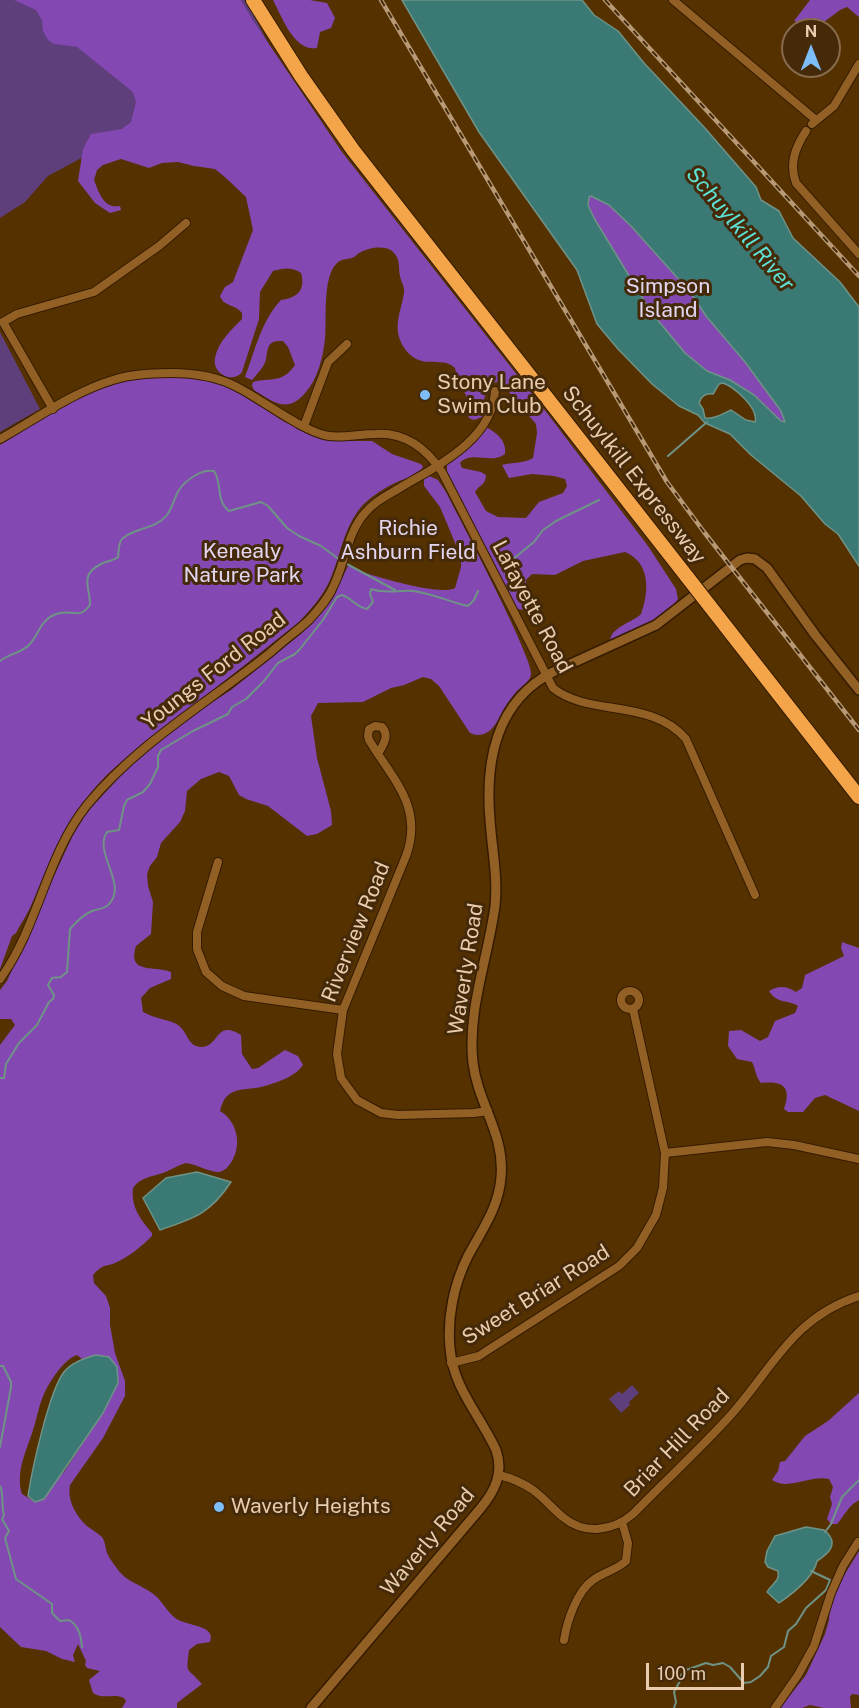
<!DOCTYPE html>
<style>
body{margin:0}
#map{position:relative;width:859px;height:1708px;overflow:hidden;background:#563100;font-family:"Public Sans",sans-serif}
canvas{display:block}
.north{position:absolute;left:781px;top:18px;width:60px;height:60px;box-sizing:border-box;background:#452a0a;border:2px solid #866b4c;border-radius:50%;rotate:0deg;font-size:16px;font-weight:700;line-height:24px;text-align:center;color:#e8ccb0}
.north::after{content:'';display:block;margin:auto;width:21px;height:27px;background:#7dbef9;clip-path:polygon(50% 0,100% 100%,50% 72%,0 100%)}
.scale{position:absolute;left:646px;top:1663px;width:98px;height:27px;box-sizing:border-box;border:3px solid #e8ccb0;border-top:0;padding-left:8px;font-size:18px;line-height:21px;white-space:nowrap;color:#e8ccb0;-webkit-text-stroke:4px #452a0a;paint-order:stroke}
</style>
<div id="map">
<canvas width="859" height="1708"></canvas>
<div class="north">N</div>
<div class="scale">100 m</div>
</div>
<script>
const context = document.querySelector('canvas').getContext('2d');
context.lineJoin = 'round';
function fillPath(path, color) { context.fillStyle = color; context.fill(path, 'evenodd'); }
function trace(path, color, width, dash) { context.strokeStyle = color; context.lineWidth = width; context.lineCap = dash ? 'butt' : 'round'; context.setLineDash(dash || []); context.stroke(path); }
function drawText(font, color, halo, rows, align = 'center') {
  context.font = font + ' "Public Sans",sans-serif'; context.lineWidth = 6; context.setLineDash([]); context.textBaseline = 'middle'; context.strokeStyle = halo; context.fillStyle = color; for (const [text, x, y, turn = 0] of rows) {
    context.save(); context.translate(x, y); context.rotate((+turn || 0) * Math.PI / 180); context.textAlign = isNaN(turn) ? turn : align; if (halo) context.strokeText(text, 0, 0); context.fillText(text, 0, 0); context.restore();
  }
}
fillPath(new Path2D(`
 M0 0H246L274 55 48 176 25 202 0 218Z
 M0 332 40 409 0 432Z
 M632 1385 639 1393 629 1402 630 1405 621 1413 609 1399 619 1391 622 1394Z`), '#5f3e7c');
fillPath(new Path2D(`
 M14 0H241L252 19 342 152 547 413 648 546 676 589 678 599C666 618 630 632 610 642 610 627 632 623 641 614 649 592 651 563 625 552L583 561 555 575 532 574 526 580 527 606 523 610 514 608 447 475V464L481 430 486 427C497 433 507 441 505 454 490 465 472 450 460 463L462 468 481 472 486 475C486 485 479 485 475 492L486 511 498 517 526 518 539 502 563 493 567 486 565 479 554 476 532 474 509 478 502 465C513 462 522 464 533 458L537 433 536 424 508 391 506 386 496 382 486 387 482 417 474 420 469 418 466 408V395L458 382 455 368C441 354 419 373 403 346 392 327 401 312 404 293 405 287 401 282 400 276 398 266 401 259 392 251 384 245 369 248 361 252 358 253 356 256 354 257 348 260 342 258 337 263 322 277 327 320 325 339 323 357 318 379 305 393 288 414 273 402 254 390L252 386 253 382C271 377 282 384 295 365L288 347 283 341C267 340 268 348 266 359 265 366 257 374 252 380L245 377C255 351 261 321 281 300 297 298 306 290 301 273 291 267 284 268 273 271L260 292 259 319 242 372C233 384 212 374 215 358 218 342 231 330 242 319V313C235 304 224 307 220 296L225 287 233 282 253 230 246 197 226 178 215 169 194 166 178 162 162 163 149 168 121 159 103 165 97 170 94 180C99 193 104 209 120 206L121 210 110 213 95 203 78 181 83 149 91 134 122 129 131 122 136 102 133 92 77 47 54 44 48 40 43 31 42 20 36 10Z
 M273 0H310L327 3 335 18 331 28 320 32 317 48C294 52 282 17 273 0Z
 M810 0H859V17L847 7 840 10 816 28 794 21Z
 M591 196 609 205 631 226 691 293 706 316 745 362 781 411 786 422 781 421 754 395 730 380 707 371 685 353 651 312 594 218 588 205 589 197Z
 M179 377 218 382 238 392 283 421 315 437 342 441H372L392 454 421 464 423 467C417 477 401 479 391 485 381 490 368 499 361 507 343 529 341 555 330 580 323 596 311 609 299 622L164 729C147 738 138 748 124 760 76 797 57 848 33 901 29 912 21 923 16 933L12 936 0 969V445C36 424 70 398 110 384 132 377 156 377 179 377Z
 M429 476 438 480 446 492C458 516 535 661 531 675 530 681 521 687 516 692 509 700 503 709 499 718 493 730 484 739 470 733L439 686 431 679 423 677 404 685 391 688 363 702 318 703 311 716 317 758 331 811 332 825 317 834 307 836 268 806 246 799 239 795 229 776 219 772 201 779 187 791 185 811 180 822 161 843 157 857 150 866 147 874 148 886 153 902 151 934 136 946C127 975 154 965 171 972V979L150 988 141 998 143 1012C155 1019 171 1020 178 1025 188 1032 187 1046 201 1047 220 1047 215 1019 241 1035L242 1054 252 1069 258 1068 285 1050 298 1056 303 1065C295 1077 276 1083 261 1087 241 1091 226 1086 220 1111 237 1121 242 1144 232 1161 229 1166 224 1172 218 1172 210 1172 195 1164 186 1163 178 1165 171 1170 163 1173 151 1177 141 1177 133 1188 131 1207 140 1219 152 1233V1236C143 1245 129 1257 117 1262 105 1268 105 1262 93 1275L94 1283 106 1296 110 1308V1325L115 1353 125 1381V1396L103 1438 70 1485C67 1500 76 1516 87 1526 92 1530 98 1533 102 1537 106 1543 105 1549 108 1555 110 1560 115 1565 118 1570 127 1582 141 1585 152 1593 161 1599 166 1610 174 1617 185 1627 217 1624 210 1642L197 1644 189 1650C186 1675 186 1666 202 1684L177 1703V1708H122L126 1701 124 1698C113 1693 104 1700 93 1693L89 1680 100 1671 87 1668 85 1665 86 1661 78 1644 73 1655 75 1662 62 1659 46 1651 21 1647 0 1627V1045L15 1025 11 1019H0V990L7 981 60 863 73 835 87 812 130 766 150 748 205 707 231 690 302 633 334 595 348 566C354 566 359 571 365 573 382 578 441 596 455 588L461 567V557L440 507 424 486V479ZM77 1355 82 1359 96 1355 117 1367 118 1383 103 1413 64 1472 35 1502 22 1494C15 1472 27 1450 33 1430 37 1418 39 1405 44 1394 50 1381 64 1359 77 1355Z
 M842 942 859 948V1111L825 1095 815 1098 803 1112H788L784 1109C792 1086 782 1081 761 1083 755 1076 756 1069 752 1062L737 1059 728 1046 729 1031 741 1030 760 1041 768 1037 775 1021 795 1013 798 1006C788 999 778 1005 769 991 779 985 786 986 796 992L802 988 805 975 844 956 841 948Z
 M859 1393V1500C848 1506 845 1515 837 1524H831L827 1519 832 1504 830 1497 833 1487 829 1479C810 1475 788 1491 772 1480L778 1471 780 1462 785 1461 805 1436 828 1421Z
 M859 1551V1695L852 1694 850 1697 851 1708H824L810 1705 802 1708H780L806 1675 825 1634 829 1620 830 1607 840 1582Z`), '#8348b2');
const water = new Path2D(`
 M402 0H582L594 15 618 31 644 63 704 127 756 187 761 200 779 211 793 238 840 282 859 307V566L838 534 825 524 801 496 751 455 730 434 705 423 698 415 679 406 652 384 618 349 597 324 577 270 479 132ZM591 196 609 205 631 226 691 293 706 316 745 362 781 411 785 422 781 421 754 395 730 380 707 371 685 353 651 312 594 218 588 205 589 197ZM723 383C734 387 759 408 755 422L746 420 731 410C723 414 714 419 705 418L703 409 699 403C701 396 705 393 713 394L719 384Z
 M197 1172 231 1182C210 1214 194 1218 160 1230L143 1198 166 1178Z
 M96 1355 109 1357 117 1367 118 1383 103 1413 44 1499 35 1502 28 1496C32 1470 49 1391 64 1372 72 1362 84 1358 96 1355Z
 M806 1527 824 1530C839 1542 831 1552 817 1561 814 1577 792 1594 779 1603L767 1592C772 1583 780 1582 778 1571L768 1567 765 1562 767 1551 775 1536Z`);
fillPath(water, '#3b7a74');
trace(water, '#6f9386', 1.5);
trace(new Path2D(`
 M668 456 707 422
 M513 559 534 542 543 530 556 521 599 500
 M345 563 395 590
 M0 661C9 654 21 653 29 645 39 635 40 620 56 614 70 608 79 621 90 605 90 587 79 575 101 564 107 561 113 561 118 557 119 551 118 544 122 539 135 527 155 530 167 515 173 507 174 498 179 490 186 480 201 469 214 471 223 484 215 500 229 511L261 502 268 506 287 528 299 536 321 546 340 560
 M0 1078H4L6 1064 19 1043 37 1025 49 1002 53 999 54 995 48 985 52 978 61 977 67 972 70 929C76 922 83 915 92 911 98 909 105 909 109 904 128 884 93 853 107 832L119 830 124 806 127 800 143 792 150 784 158 767V756L161 750 193 731 228 714 232 707 246 699 264 681 278 663 295 654 300 649 323 620 337 597 342 595C352 598 356 607 367 609L373 602 370 594 371 589C385 594 398 590 413 591 431 593 450 602 468 606L474 600 478 591
 M0 1366H3L11 1382V1387L0 1447
 M0 1486C4 1493 1 1505 4 1515L2 1519 9 1531 5 1538 16 1579 52 1604V1613L60 1621 69 1620C79 1626 81 1636 82 1647
 M825 1532 831 1524 842 1497 859 1480
 M674 1708 676 1702 674 1692 680 1681 681 1675 686 1670 706 1663 713 1665 723 1663 730 1667 744 1683 751 1682 760 1676 768 1667 771 1656 784 1647 788 1631 796 1624 806 1608 826 1590 830 1580 811 1571`), '#6f9386', 2);
const minor = new Path2D(`
 M673 0 816 120
 M812 124 834 106 859 64
 M806 131C795 148 789 164 796 183L859 254
 M53 409 3 322 17 314 94 292 159 246 186 223
 M304 426 328 362 347 344
 M0 439C36 419 73 392 113 380 131 374 152 373 171 373 195 373 216 376 237 387 261 399 305 433 329 436 344 438 360 434 375 434 404 432 426 448 442 472L553 688C589 717 651 698 686 739L755 895
 M378 754C383 745 390 736 382 727L375 726 369 729 368 736 369 740C393 780 424 807 406 856L343 1010 337 1054 341 1078 357 1100 381 1113 398 1115 474 1113 488 1111
 M218 862 197 932V949L206 972 222 986 244 996 343 1010
 M0 979C38 928 46 856 87 805 138 743 209 702 271 652 283 641 297 631 309 620 318 610 328 599 333 587 345 564 347 533 365 513 374 502 386 496 398 489 436 466 492 441 495 391
 M621 1000a9 9 0 1 1 18 0a9 9 0 1 1-18 0Z
 M665 1153 767 1142 794 1145 859 1159
 M451 1363 479 1356 488 1350 619 1266 637 1248 656 1215 663 1188 665 1153 633 1009
 M499 1475C511 1478 523 1483 533 1490 544 1498 553 1509 564 1518 585 1535 613 1531 633 1514 665 1481 699 1450 730 1416 773 1368 793 1317 859 1296
 M564 1640C567 1621 577 1591 593 1580 603 1572 617 1570 626 1561L628 1543 622 1522
 M775 1708 798 1675 814 1646 831 1593 843 1566 858 1542`);
const tertiary = new Path2D(`
 M311 1708 480 1509C495 1491 504 1473 496 1450 480 1415 453 1388 450 1348 447 1317 454 1284 468 1256 482 1230 499 1207 501 1177 505 1134 478 1104 473 1063 467 1011 488 958 495 906 498 877 492 849 490 820 485 762 496 701 553 672L656 625 740 560 747 558 755 559 767 568 816 636 859 690`);
const motorway = new Path2D(`
 M253 0 301 76 353 150 688 578
 M709 605 859 797`);
trace(minor, '#341b00', 10);
trace(tertiary, '#341b00', 12);
trace(motorway, '#341b00', 16);
trace(minor, '#926024', 8);
trace(tertiary, '#926024', 9);
trace(motorway, '#f4a54a', 14);
const rail = new Path2D(`
 M381 0 667 482 704 532 859 730
 M605 0 859 276`);
trace(rail, '#b89976', 4.5);
trace(rail, '#452a0a', 2, [7]);
const motorwayBridge = new Path2D(`
 M688 578 709 605`);
trace(motorwayBridge, '#341b00', 16, []);
trace(motorwayBridge, '#f4a54a', 14);
for (const [x, y, r, color] of [
 [425,395,6,"#7dbef9"],
 [219,1507,6,"#7dbef9"]
]) { const dot = new Path2D(); dot.arc(x, y, r, 0, 2 * Math.PI); context.fillStyle = color; context.fill(dot); trace(dot, '#452a0a', 2); }
drawText('21px', '#e3d6f1', '#452a0a', [
 ["Simpson",668,287],
 ["Island",668,311],
 ["Richie",408,529],
 ["Ashburn Field",408,553],
 ["Kenealy",242,552],
 ["Nature Park",242,576]
]);
drawText('21px', '#e8ccb0', '#452a0a', [
 ["Stony Lane",437,383],
 ["Swim Club",437,407],
 ["Waverly Heights",231,1507]
], 'left');
drawText('21px', '#e8ccb0', '#452a0a', [
 ["Schuylkill Expressway",634,475,52],
 ["Lafayette Road",532,607,62],
 ["Youngs Ford Road",214,671,-38],
 ["Riverview Road",356,932,-68],
 ["Waverly Road",466,969,-81],
 ["Sweet Briar Road",536,1295,-32],
 ["Briar Hill Road",677,1443,-46],
 ["Waverly Road",428,1542,-50]
]);
drawText('italic 22px', '#5ce1d5', '#452a0a', [
 ["Schuylkill River",740,229,50]
]);
</script>
